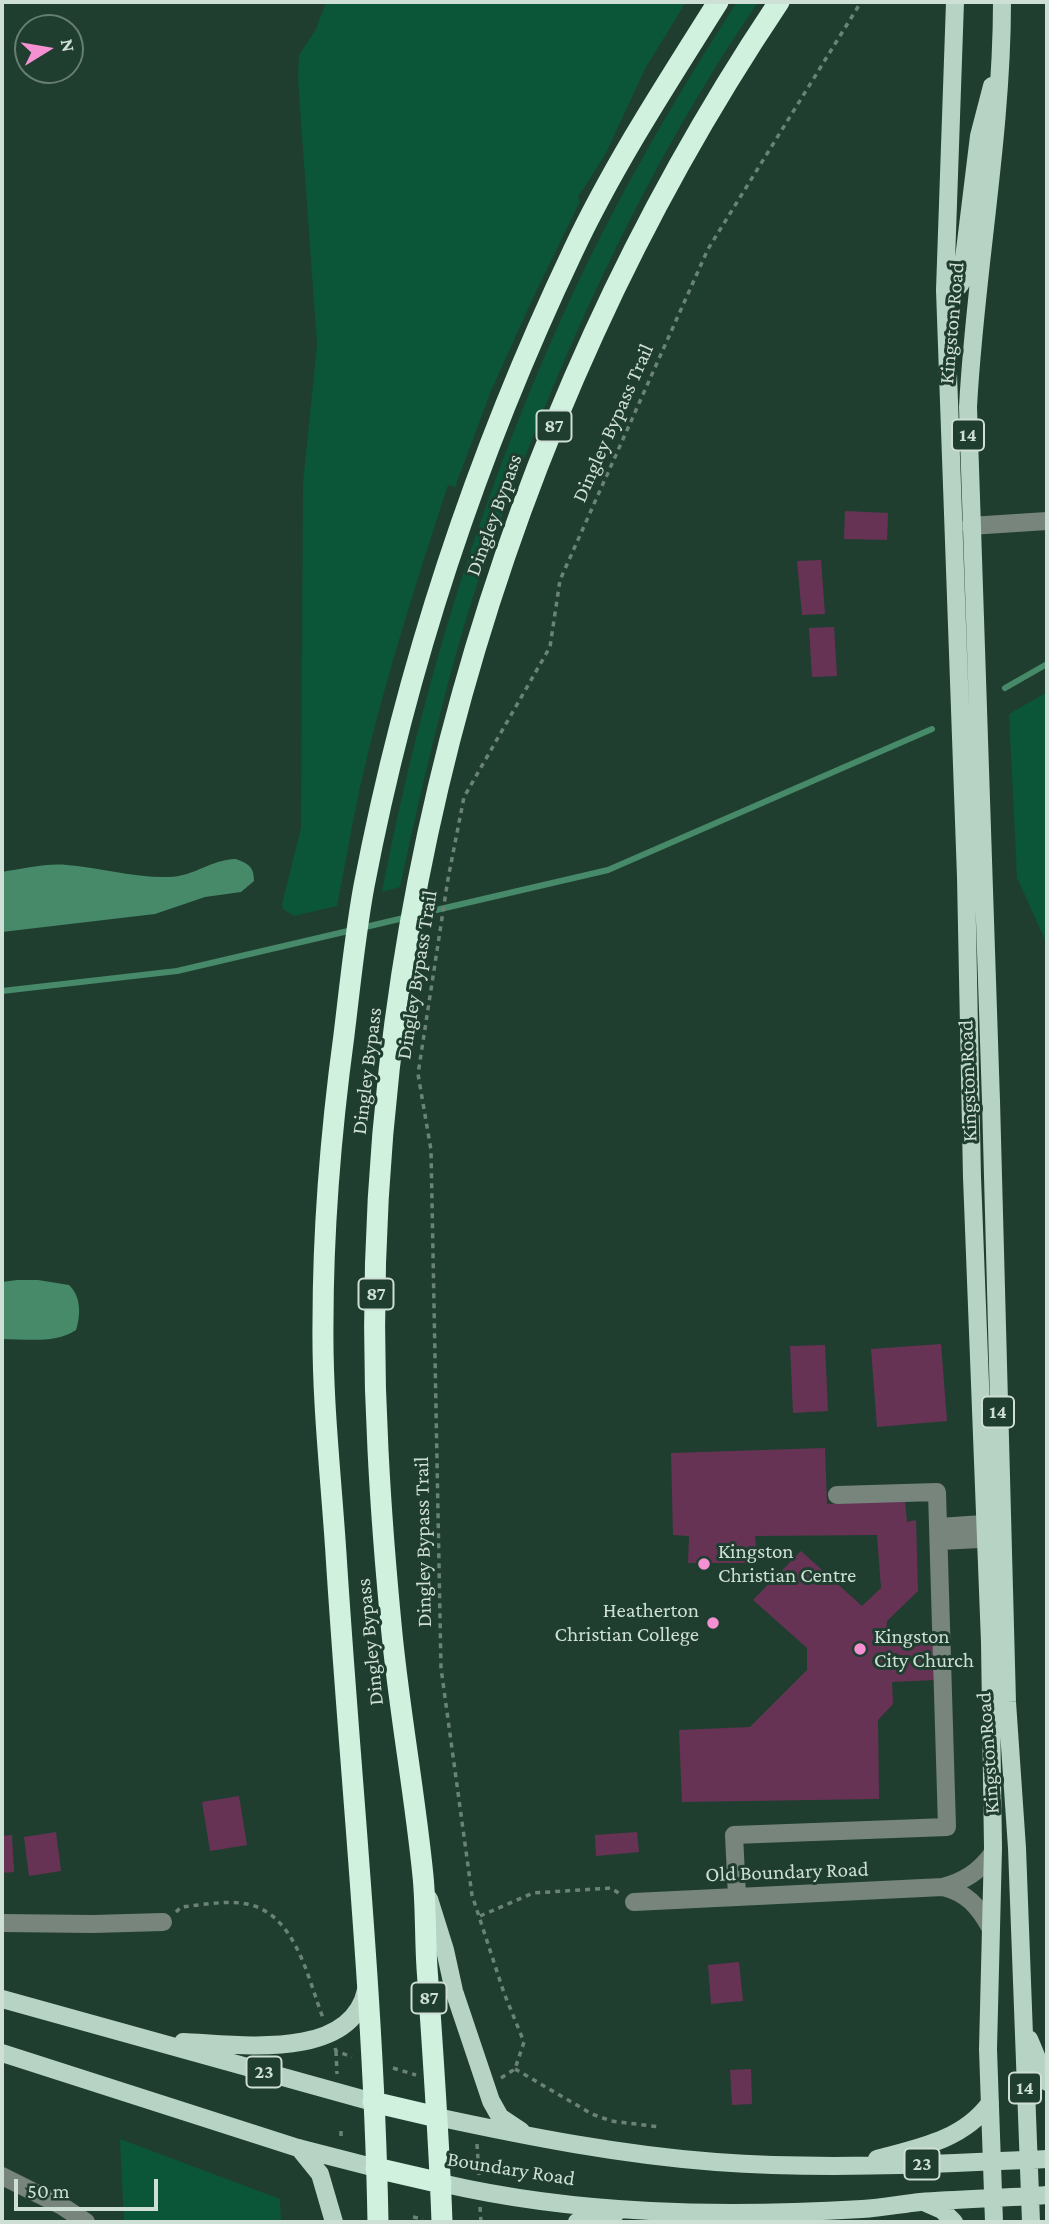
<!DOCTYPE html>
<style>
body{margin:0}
#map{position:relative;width:1049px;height:2224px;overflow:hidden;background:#203e2f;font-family:"Crimson Pro",serif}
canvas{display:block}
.frame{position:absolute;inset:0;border:4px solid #cedfd5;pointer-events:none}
.north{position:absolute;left:14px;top:14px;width:70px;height:70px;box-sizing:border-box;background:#203e2f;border:2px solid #667e71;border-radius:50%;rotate:79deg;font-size:19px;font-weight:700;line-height:28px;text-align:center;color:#cedfd5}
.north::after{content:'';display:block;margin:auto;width:24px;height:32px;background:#f591d2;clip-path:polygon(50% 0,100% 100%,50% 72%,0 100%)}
.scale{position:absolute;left:14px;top:2179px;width:144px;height:32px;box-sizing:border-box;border:4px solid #cedfd5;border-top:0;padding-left:9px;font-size:21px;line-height:24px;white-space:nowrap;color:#cedfd5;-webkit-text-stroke:5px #203e2f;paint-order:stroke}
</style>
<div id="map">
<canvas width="1049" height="2224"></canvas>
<div class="frame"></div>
<div class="north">N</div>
<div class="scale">50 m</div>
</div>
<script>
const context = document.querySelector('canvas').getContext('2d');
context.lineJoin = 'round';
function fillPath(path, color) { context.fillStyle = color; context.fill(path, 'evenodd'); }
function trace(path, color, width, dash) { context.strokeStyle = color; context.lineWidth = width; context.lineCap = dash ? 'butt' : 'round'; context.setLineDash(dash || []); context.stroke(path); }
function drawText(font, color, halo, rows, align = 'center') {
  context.font = font + ' "Crimson Pro",serif'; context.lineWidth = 6; context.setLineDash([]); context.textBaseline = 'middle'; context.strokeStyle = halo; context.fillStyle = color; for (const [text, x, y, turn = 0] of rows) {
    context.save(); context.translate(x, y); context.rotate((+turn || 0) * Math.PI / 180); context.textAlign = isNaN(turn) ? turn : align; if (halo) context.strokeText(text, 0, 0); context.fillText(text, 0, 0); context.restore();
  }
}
fillPath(new Path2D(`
 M326 2H686L645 69 605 155 578 197 580 201 533 298 491 391 455 487 448 485C417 580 386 676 363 774 353 817 346 862 337 906L294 916 283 909 282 904 301 828 303 483 317 344 298 80 299 55 316 29Z
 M737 2H758C663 141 588 295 527 452 501 517 475 583 457 651 435 729 417 808 400 887L382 892C422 685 484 484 573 293 620 192 677 95 737 2Z
 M1047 692V775L1045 777 1047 795V944L1017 878 1009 714Z
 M120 2139 280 2199 281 2222H124Z`), '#0b5538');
fillPath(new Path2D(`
 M236 859C249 864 254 867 254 881L241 892 205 897 155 914 2 932V872C22 869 46 863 67 865 101 868 135 878 169 877 196 876 209 860 236 859Z
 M17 1280H38L69 1285C81 1296 81 1315 76 1330 55 1344 26 1339 2 1339V1282Z`), '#468a69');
trace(new Path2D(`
 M1005 688 1047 664
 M419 914 608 870 932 729
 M2 991 177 971 408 917`), '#468a69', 6);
fillPath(new Path2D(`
 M845 511 888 513 887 540 844 539Z
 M821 560 825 614 802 615 797 561Z
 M834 627 837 676 812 677 809 628Z
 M941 1344 947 1421 877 1427 871 1349Z
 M825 1345 828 1411 793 1413 790 1346Z
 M825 1448 827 1504 905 1500 907 1522 916 1520 918 1591 887 1621 886 1633 933 1632 935 1680 892 1682 893 1704 878 1720 879 1799 682 1802 679 1730 750 1727 807 1670V1648L753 1600 801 1551 862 1606 881 1588 877 1535 755 1536 758 1563H688L689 1536 673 1535 671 1453Z
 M239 1796 247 1845 210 1851 202 1802Z
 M56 1832 61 1871 29 1876 24 1837Z
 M637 1832 639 1852 596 1856 595 1835Z
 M12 1835 14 1872 2 1873V1836Z
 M739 1962 743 2001 711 2004 708 1965Z
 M751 2069 752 2104 732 2105 730 2070Z`), '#635');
trace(new Path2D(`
 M176 1912 181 1907C202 1905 226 1900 247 1904 296 1914 308 1979 323 2018
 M480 1916 533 1893 611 1888 620 1894
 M335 2048 336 2051 352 2057
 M336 2051 337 2074
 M393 2068 416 2075
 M515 2069 592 2114 611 2121 660 2127
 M501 2078 515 2069 524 2042 504 1993 472 1895 441 1668 431 1150 418 1074 448 879 464 797 550 647 560 580 708 249 861 2
 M341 2131V2140
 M477 2144 479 2175
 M480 2207 481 2222
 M413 2217 423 2219`), '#6b8376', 3.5, [5, 5]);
trace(new Path2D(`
 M970 526 1047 521
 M939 1527 998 1523
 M940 1541 999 1538
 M943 1887C967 1893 978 1906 990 1927
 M737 1896 734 1835 947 1827 937 1492 837 1495
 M634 1902 943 1887C964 1881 979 1872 992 1854
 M2 1923 93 1924 163 1922
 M2 2176 62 2206 86 2222`), '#77857d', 18);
trace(new Path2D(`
 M955 2 945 290 966 877 972 1177 990 1642 993 1848 988 2049 994 2222
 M1002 2C1002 137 975 272 968 407L991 1101 1007 1702 1017 1848 1031 2222
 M945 290 958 287 961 283 979 136 992 86
 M429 1899 445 1950 454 1991 491 2101 500 2117 521 2131
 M2 1999 373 2102
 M1029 2039 1047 2082
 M183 2042C236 2044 351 2062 366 1990
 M2 2053 298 2148 376 2168
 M437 2117C530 2137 622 2155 716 2162 827 2170 937 2164 1047 2159
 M299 2148 320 2174 334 2222
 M877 2159C918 2148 963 2140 990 2103
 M441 2183C579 2215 721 2217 862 2209 882 2208 901 2204 920 2202 963 2199 1005 2198 1047 2195
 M926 2203 942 2210 954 2222
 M577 2222 615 2214`), '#b6d3c3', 18);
trace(new Path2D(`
 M373 2102 437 2117
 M376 2168 441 2183
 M378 2222C374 1999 350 1776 336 1554 331 1477 322 1400 323 1323 323 1226 331 1131 344 1035 350 986 355 935 364 886 406 667 477 453 573 251 614 164 667 83 718 2
 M442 2222C439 2137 433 2053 427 1968 425 1937 426 1906 423 1876 415 1795 400 1715 392 1634 386 1573 381 1511 378 1450 350 944 497 422 779 2`), '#cff1de', 21);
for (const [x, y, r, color] of [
 [704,1564,7,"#f591d2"],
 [713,1623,7,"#f591d2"],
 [860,1649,7,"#f591d2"]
]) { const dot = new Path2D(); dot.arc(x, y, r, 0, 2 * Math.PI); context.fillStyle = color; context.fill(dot); trace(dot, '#203e2f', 2.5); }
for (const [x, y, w] of [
 [554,426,35],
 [968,435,32],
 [376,1294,35],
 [998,1412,32],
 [429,1998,35],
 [264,2072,35],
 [1025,2088,32],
 [922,2164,35]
]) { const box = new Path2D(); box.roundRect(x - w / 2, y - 15.5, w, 31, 5); context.fillStyle = '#203e2f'; context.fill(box); trace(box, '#cedfd5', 2); }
drawText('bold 19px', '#cedfd5', null, [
 ["87",554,426],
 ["14",968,435],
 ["87",376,1294],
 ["14",998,1412],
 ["87",429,1998],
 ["23",264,2072],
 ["14",1025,2088],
 ["23",922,2164]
]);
drawText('21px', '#cedfd5', '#203e2f', [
 ["Kingston Road",952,323,-85],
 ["Dingley Bypass Trail",613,423,-66],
 ["Dingley Bypass",494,515,-70],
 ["Dingley Bypass Trail",417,975,-81],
 ["Dingley Bypass",367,1071,-83],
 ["Kingston Road",968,1081,-92],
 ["Dingley Bypass Trail",423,1542,-91],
 ["Dingley Bypass",370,1642,-96],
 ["Kingston Road",988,1753,-94],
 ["Old Boundary Road",787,1872,-2],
 ["Boundary Road",511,2169,9]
]);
drawText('21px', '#cedfd5', '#203e2f', [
 ["Kingston",718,1552],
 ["Christian Centre",718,1576],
 ["Heatherton",699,1611,"right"],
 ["Christian College",699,1635,"right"],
 ["Kingston",874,1637],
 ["City Church",874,1661]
], 'left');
</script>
